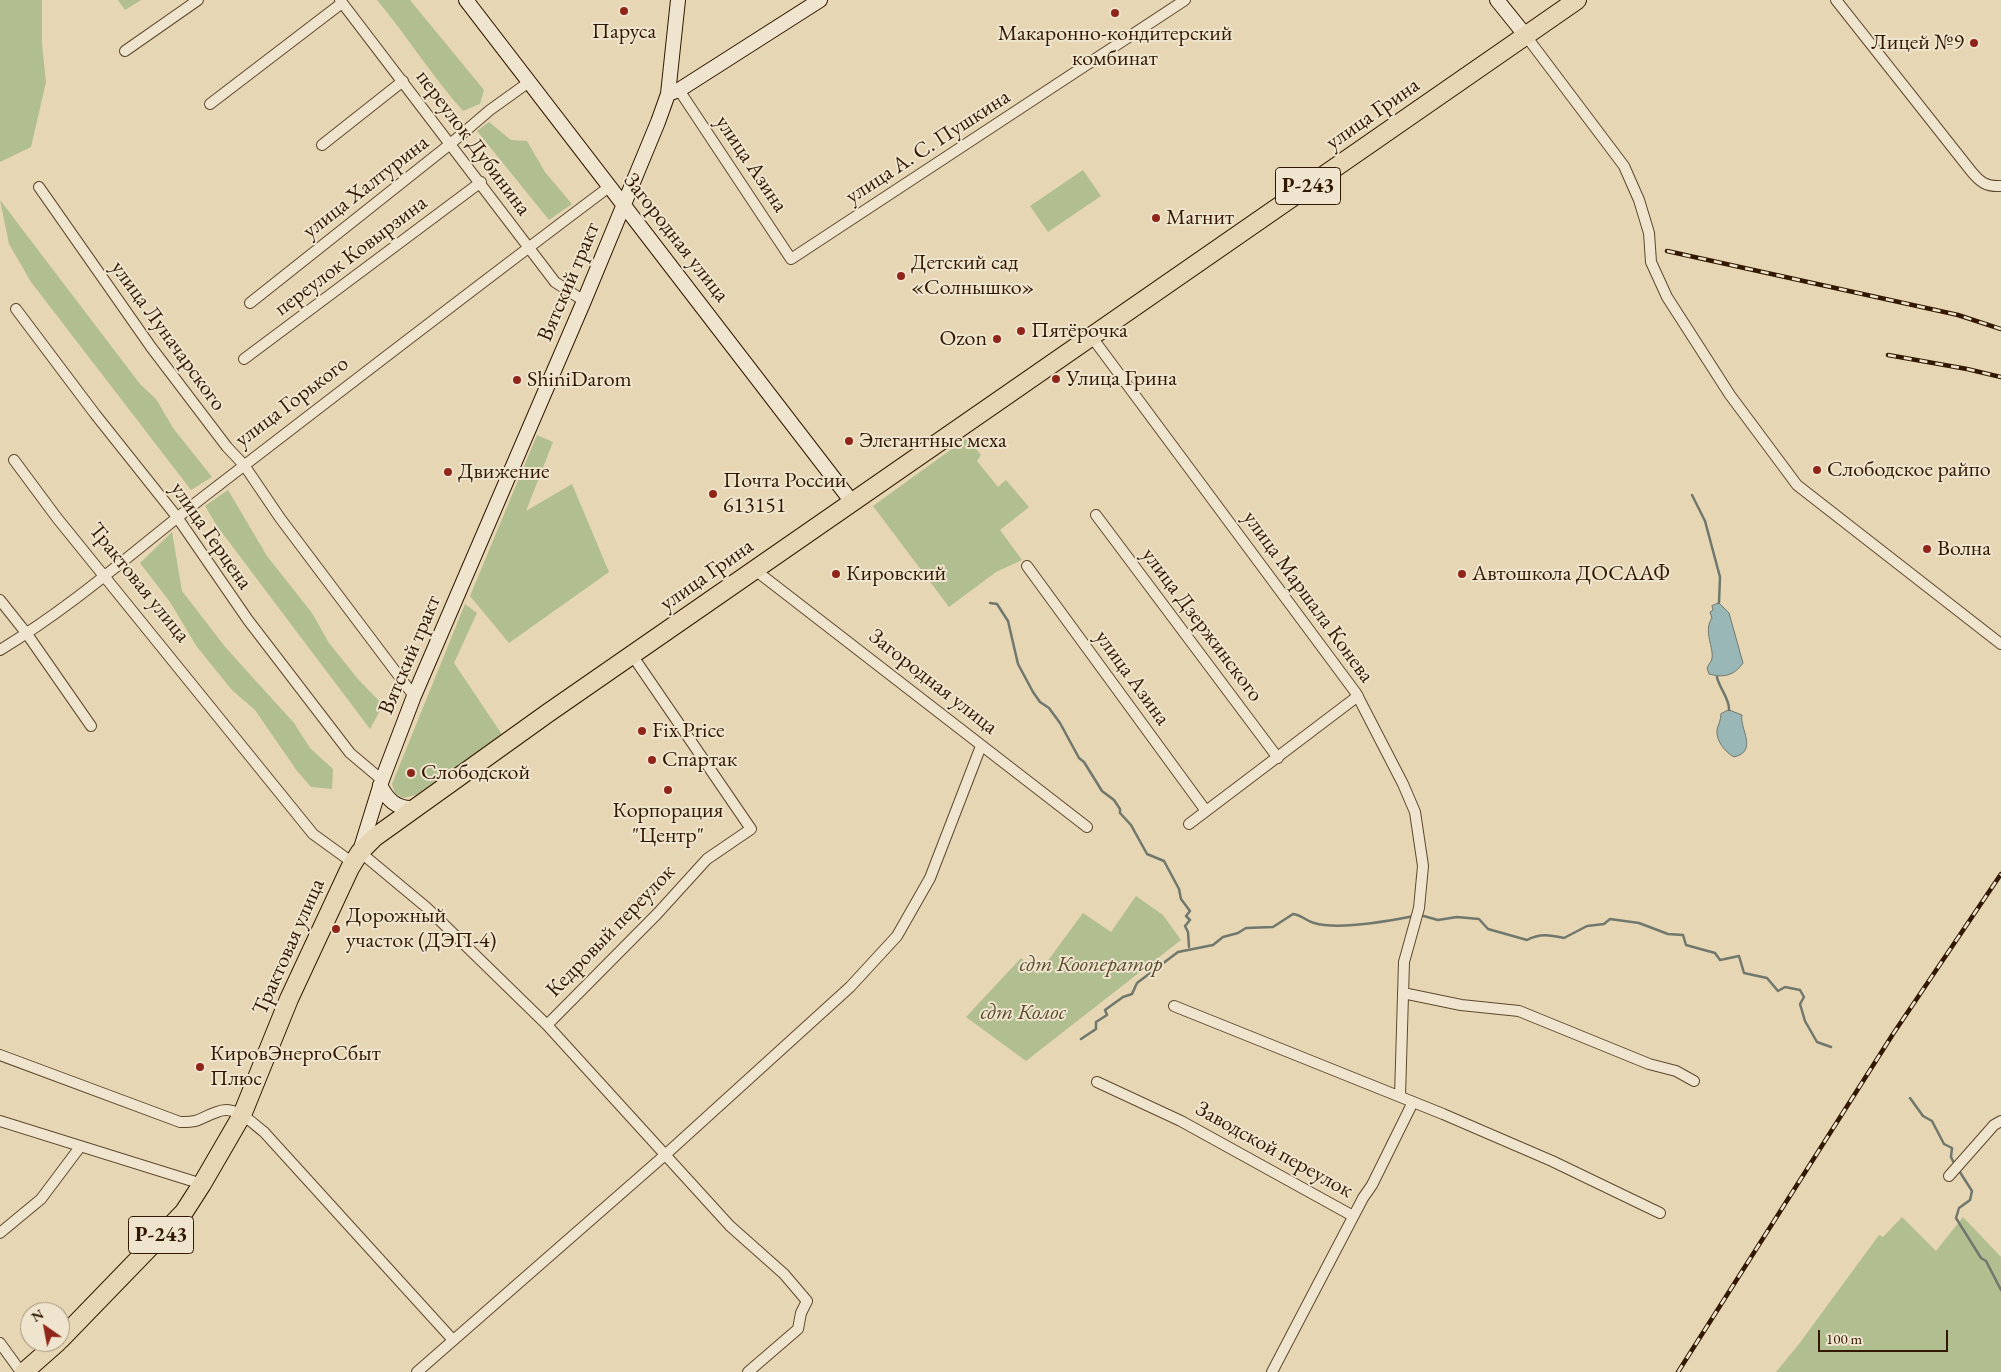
<!DOCTYPE html>
<meta charset="utf-8">
<style>
body{margin:0}
#map{position:relative;width:2001px;height:1372px;overflow:hidden;background:#e6d6b3;font-family:"EB Garamond",serif}
canvas{display:block}
.north{position:absolute;left:20px;top:1302px;width:50px;height:50px;box-sizing:border-box;background:#efe4ce;border:1px solid #a3927c;border-radius:50%;rotate:327deg;font-size:14px;font-weight:700;line-height:20px;text-align:center;color:#321800}
.north::after{content:'';display:block;margin:auto;width:18px;height:22px;background:#8f2418;clip-path:polygon(50% 0,100% 100%,50% 72%,0 100%)}
.scale{position:absolute;left:1818px;top:1330px;width:130px;height:22px;box-sizing:border-box;border:2px solid #321800;border-top:0;padding-left:6px;font-size:15px;line-height:18px;white-space:nowrap;color:#321800;-webkit-text-stroke:4px #efe4ce;paint-order:stroke}
</style>
<div id="map">
<canvas width="2001" height="1372"></canvas>
<div class="north">N</div>
<div class="scale">100 m</div>
</div>
<script>
const context = document.querySelector('canvas').getContext('2d');
context.lineJoin = 'round';
function fillPath(path, color) { context.fillStyle = color; context.fill(path, 'evenodd'); }
function trace(path, color, width, dash) { context.strokeStyle = color; context.lineWidth = width; context.lineCap = dash ? 'butt' : 'round'; context.setLineDash(dash || []); context.stroke(path); }
function drawText(font, color, halo, rows, align = 'center') {
  context.font = font + ' "EB Garamond",serif'; context.lineWidth = 4; context.setLineDash([]); context.textBaseline = 'middle'; context.strokeStyle = halo; context.fillStyle = color; for (const [text, x, y, turn = 0] of rows) {
    context.save(); context.translate(x, y); context.rotate((+turn || 0) * Math.PI / 180); context.textAlign = isNaN(turn) ? turn : align; if (halo) context.strokeText(text, 0, 0); context.fillText(text, 0, 0); context.restore();
  }
}
fillPath(new Path2D(`
 M0 0H42V44L46 82 31 147 0 162Z
 M118 0H141L125 10Z
 M377 0H410L484 90 480 104 463 111C432 76 407 36 377 0Z
 M489 122 511 140 527 141 545 172 572 204 549 220 477 131Z
 M1083 170 1101 196 1048 232 1030 206Z
 M0 200 140 384 156 399 173 428 212 477 191 490 31 282 9 244Z
 M537 435 553 442 526 511 572 484 609 572 509 643 470 596Z
 M967 438 981 455 977 461 998 487 1006 480 1029 507 1000 530 1022 560 996 572 949 607 873 506Z
 M228 490 267 556 312 613 329 643 358 679 383 705 370 729 217 526 205 506Z
 M172 532 182 591 226 648 294 723 310 748 333 769 332 789 311 787 297 771 255 710 232 690 197 647 170 602 140 563Z
 M465 604 477 613 454 663 503 736 416 795 403 798 395 793 392 784Z
 M1136 896 1163 915 1181 940 1026 1061 966 1017 1021 958 1038 974 1083 913 1111 932Z
 M1902 1217 1936 1251 1963 1217 2001 1257V1372H1776L1799 1344 1879 1235 1883 1237Z`), '#b1be90');
const water = new Path2D(`
 M1719 603 1729 613 1743 663C1734 676 1723 678 1709 674L1707 668C1708 665 1712 661 1712 658 1714 649 1703 630 1712 618L1710 612 1713 610 1712 606Z
 M1729 710 1742 715C1739 728 1759 751 1734 757 1725 752 1716 741 1717 730 1718 724 1721 721 1721 714Z`);
fillPath(water, '#99b7b6');
trace(water, '#70776d', 1);
trace(new Path2D(`
 M1692 495 1705 521 1720 577 1719 603
 M990 603 997 604 1008 621 1018 664 1033 692 1040 702 1049 708 1060 723 1079 758 1084 762 1102 791 1114 800 1120 809V813L1131 825 1147 854 1164 861 1179 889 1181 899 1190 911 1186 916 1190 920 1185 926 1188 932 1189 947
 M1717 677C1719 688 1730 699 1729 710
 M1420 915 1438 920 1457 917 1479 919 1488 929 1527 940C1540 933 1550 935 1564 938L1587 926 1604 924 1610 919 1639 923 1668 934 1683 935 1686 945 1715 953 1720 960 1739 956 1744 973 1767 978 1778 991 1785 987 1800 990 1804 997 1800 1004 1805 1021 1817 1042 1831 1047
 M1081 1039 1096 1029V1022L1107 1015 1105 1010 1123 997 1132 994 1137 983 1178 952 1213 945 1223 937 1238 933 1246 928 1273 927 1293 914C1302 915 1306 921 1314 923 1338 930 1389 921 1414 916
 M1910 1098 1923 1116 1932 1121 1944 1144 1952 1148 1951 1157 1955 1165
 M1958 1169 1972 1191 1970 1200 1959 1208 1956 1218 1981 1258 1986 1261 2001 1290`), '#70776d', 2.5);
const street = new Path2D(`
 M340 0 555 282 584 301
 M1836 0 1971 171C1980 182 1986 187 2001 186
 M1526 36 1624 166 1639 200 1649 233 1651 262 1667 297 1730 395 1797 485 2001 644
 M125 51 198 0
 M679 90 791 259 1185 0
 M210 104 342 3
 M322 145 403 81
 M39 187 151 347 227 447 244 465 280 518 414 696
 M250 303 449 145 490 110 529 82
 M16 309 95 414 177 517 248 620 350 753 382 780
 M1091 336 1356 693 1403 784 1415 812 1423 866 1419 908 1404 962 1400 1096
 M244 359 481 182
 M14 460 57 518 313 834 353 863
 M1096 515 1278 758
 M1027 566 1206 811
 M755 570 1087 827
 M0 600 27 634 91 726
 M0 650C77 604 144 542 215 488 346 387 477 286 609 187
 M1189 824 1358 696
 M360 852 426 907 547 1025 730 1226 784 1274 807 1301 801 1313 798 1329 748 1372
 M1403 993 1461 1005 1519 1011 1649 1064 1676 1071 1694 1081
 M1174 1006 1443 1114 1552 1161 1660 1213
 M547 1025 657 914 707 859 751 829 632 655
 M0 1055 180 1122C200 1123 199 1118 217 1112 235 1104 251 1122 264 1132L453 1340
 M1097 1082 1181 1121 1353 1216
 M0 1121 202 1184
 M1949 1176 1994 1125 2001 1121
 M0 1233 41 1199 80 1147
 M0 1343 21 1372
 M417 1372 665 1155 850 987 897 936 930 878 981 746
 M1272 1372 1363 1198 1372 1185 1413 1102`);
const secondary = new Path2D(`
 M466 0 852 502
 M1497 0 1526 36
 M668 94 679 90 820 0
 M380 785C387 799 396 809 413 808
 M360 851 382 780 414 696 584 301 658 122 668 94 678 0`);
const highway = new Path2D(`
 M60 1340 184 1212 202 1184 242 1115 289 999 350 868 360 852 375 837 548 713 1577 0
 M24 1372 58 1342`);
trace(street, '#5f482d', 12);
trace(secondary, '#321800', 16);
trace(highway, '#321800', 20);
trace(street, '#efe4ce', 10);
trace(secondary, '#efe4ce', 14);
trace(highway, '#e6d6b3', 18);
const rail = new Path2D(`
 M1667 251 1958 315 2001 329
 M1888 355 1967 369 2001 377
 M1678 1372 1893 1034 2001 874`);
trace(rail, '#321800', 4.5);
trace(rail, '#efe4ce', 2.5, [8]);
for (const [x, y, r, color] of [
 [624,11,5,"#8f2418"],
 [1115,13,5,"#8f2418"],
 [1974,43,5,"#8f2418"],
 [1156,218,5,"#8f2418"],
 [901,276,5,"#8f2418"],
 [1021,331,5,"#8f2418"],
 [997,339,5,"#8f2418"],
 [1056,379,5,"#8f2418"],
 [517,380,5,"#8f2418"],
 [849,441,5,"#8f2418"],
 [1817,470,5,"#8f2418"],
 [448,472,5,"#8f2418"],
 [713,494,5,"#8f2418"],
 [1927,549,5,"#8f2418"],
 [836,574,5,"#8f2418"],
 [1462,574,5,"#8f2418"],
 [642,731,5,"#8f2418"],
 [652,760,5,"#8f2418"],
 [411,773,5,"#8f2418"],
 [668,790,5,"#8f2418"],
 [336,929,5,"#8f2418"],
 [200,1067,5,"#8f2418"]
]) { const dot = new Path2D(); dot.arc(x, y, r, 0, 2 * Math.PI); context.fillStyle = color; context.fill(dot); trace(dot, '#efe4ce', 2); }
for (const [x, y, w] of [
 [1308,186,65],
 [161,1235,65]
]) { const box = new Path2D(); box.roundRect(x - w / 2, y - 18.5, w, 37, 4); context.fillStyle = '#efe4ce'; context.fill(box); trace(box, '#321800', 1); }
drawText('bold 21px', '#321800', null, [
 ["Р-243",1308,186],
 ["Р-243",161,1235]
]);
drawText('22px', '#321800', '#efe4ce', [
 ["Паруса",624,32,"center"],
 ["Макаронно-кондитерский",1115,34,"center"],
 ["комбинат",1115,59,"center"],
 ["Лицей №9",1964,43,"right"],
 ["Магнит",1166,218],
 ["Детский сад",911,263],
 ["«Солнышко»",911,288],
 ["Пятёрочка",1031,331],
 ["Ozon",987,339,"right"],
 ["Улица Грина",1066,379],
 ["ShiniDarom",527,380],
 ["Элегантные меха",859,441],
 ["Слободское райпо",1827,470],
 ["Движение",458,472],
 ["Почта России",723,481],
 ["613151",723,506],
 ["Волна",1937,549],
 ["Кировский",846,574],
 ["Автошкола ДОСААФ",1472,574],
 ["Fix Price",652,731],
 ["Спартак",662,760],
 ["Слободской",421,773],
 ["Корпорация",668,811,"center"],
 ["\"Центр\"",668,836,"center"],
 ["Дорожный",346,916],
 ["участок (ДЭП-4)",346,941],
 ["КировЭнергоСбыт",210,1054],
 ["Плюс",210,1079]
], 'left');
drawText('22px', '#321800', '#efe4ce', [
 ["улица Грина",1373,114,-35],
 ["переулок Дубинина",473,143,53],
 ["улица А. С. Пушкина",928,147,-33],
 ["улица Азина",751,164,56],
 ["улица Халтурина",366,187,-38],
 ["Загородная улица",676,238,52],
 ["переулок Ковырзина",351,256,-37],
 ["Вятский тракт",569,282,-67],
 ["улица Луначарского",168,336,54],
 ["улица Горького",292,402,-37],
 ["улица Герцена",211,536,55],
 ["улица Грина",707,575,-35],
 ["Трактовая улица",139,583,51],
 ["улица Маршала Конева",1308,597,54],
 ["улица Дзержинского",1202,625,53],
 ["Вятский тракт",410,655,-67],
 ["улица Азина",1132,678,54],
 ["Загородная улица",933,682,38],
 ["Кедровый переулок",611,931,-46],
 ["Трактовая улица",289,947,-66],
 ["Заводской переулок",1274,1150,29]
]);
drawText('italic 22px', '#584a2b', '#efe4ce', [
 ["сдт Кооператор",1091,965],
 ["сдт Колос",1023,1013]
]);
</script>
